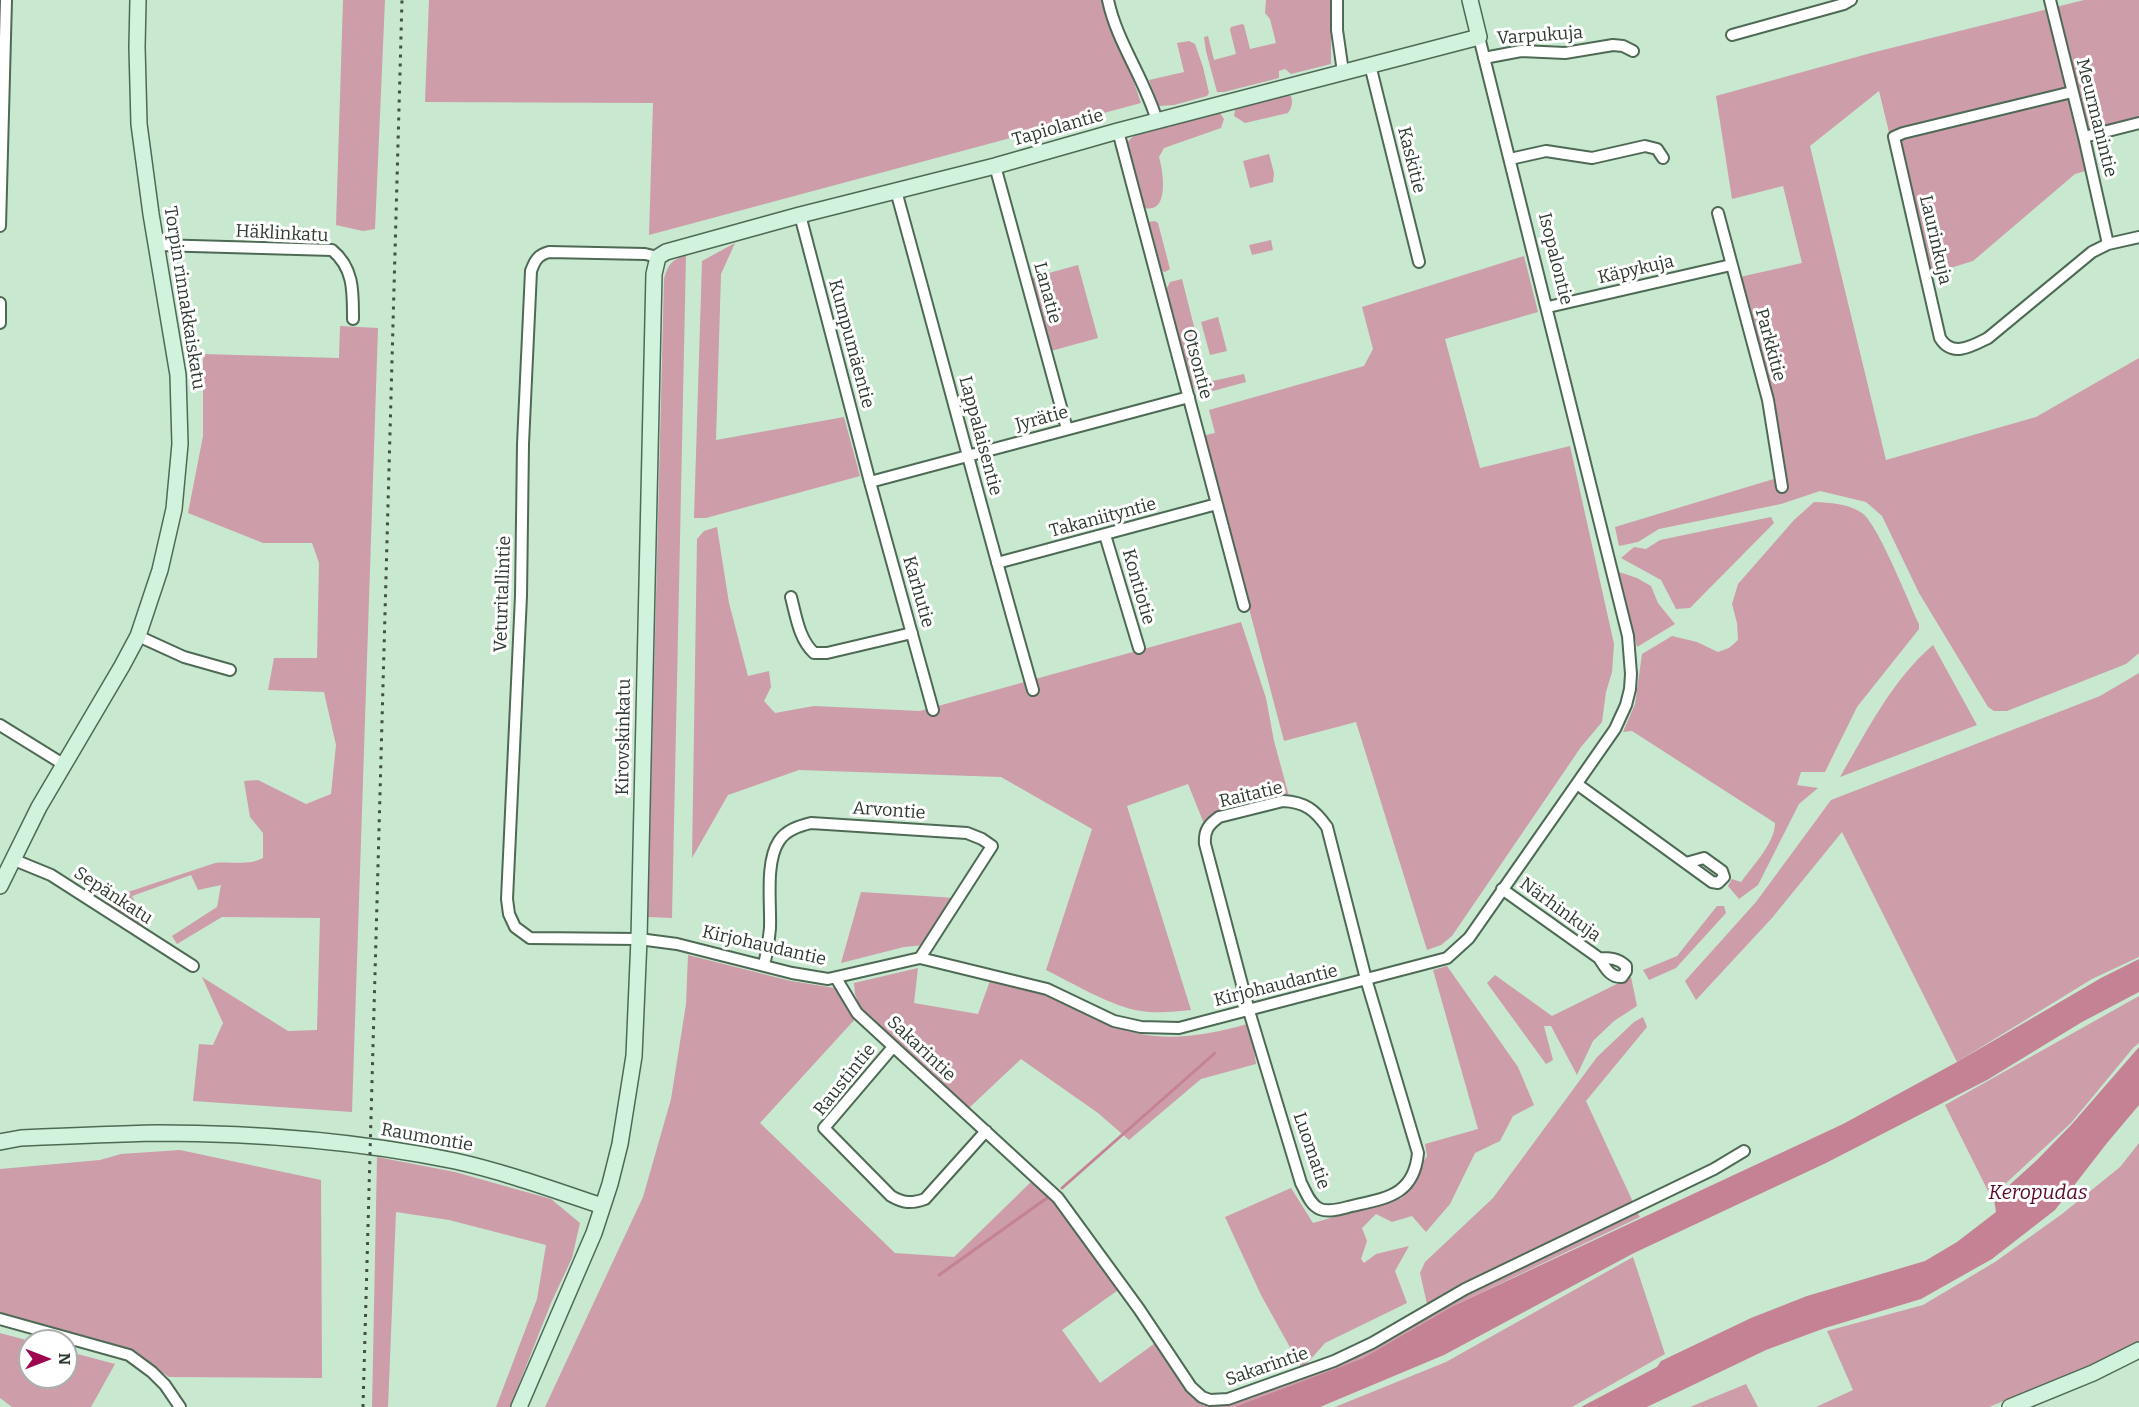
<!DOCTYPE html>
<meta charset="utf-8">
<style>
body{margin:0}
#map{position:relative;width:2139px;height:1407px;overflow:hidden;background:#c9e8d0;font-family:Bitter,serif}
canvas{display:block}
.north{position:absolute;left:18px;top:1329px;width:60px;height:60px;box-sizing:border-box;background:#fff;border:2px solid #abb0ad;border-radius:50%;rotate:90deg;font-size:16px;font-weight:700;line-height:24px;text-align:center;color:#2e3a31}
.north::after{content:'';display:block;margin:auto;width:21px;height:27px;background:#9d054f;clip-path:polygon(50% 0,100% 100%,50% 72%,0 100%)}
</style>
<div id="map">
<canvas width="2139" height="1407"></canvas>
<div class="north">N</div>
</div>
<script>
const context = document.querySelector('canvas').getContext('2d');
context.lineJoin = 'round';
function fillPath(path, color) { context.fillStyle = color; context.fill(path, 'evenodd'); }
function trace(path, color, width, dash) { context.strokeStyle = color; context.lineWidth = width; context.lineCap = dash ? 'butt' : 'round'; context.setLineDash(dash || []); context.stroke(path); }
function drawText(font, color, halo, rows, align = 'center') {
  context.font = font + ' Bitter,serif'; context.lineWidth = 6; context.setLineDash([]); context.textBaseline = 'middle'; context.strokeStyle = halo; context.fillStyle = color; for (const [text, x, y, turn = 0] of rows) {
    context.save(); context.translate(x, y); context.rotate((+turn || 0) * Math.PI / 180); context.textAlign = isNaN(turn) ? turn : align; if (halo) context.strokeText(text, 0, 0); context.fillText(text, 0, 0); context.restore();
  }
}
fillPath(new Path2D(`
 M343 0H385L375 229 363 231 336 225Z
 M429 0H1106L1141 103 649 235 653 103 425 102Z
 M1266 0H1331V64L1291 74 1285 69 1279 71V78L1224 92H1217L1206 51 1204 37 1208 36 1214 60 1236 54 1230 30 1231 27 1242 24 1244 25 1250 49 1276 43 1270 19 1265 13Z
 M2084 0H2139V126L2089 138 2096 168 2075 174 1973 261 1924 276 1879 91 1810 146 1886 460 2036 417 2139 358V653L2126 664 2007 711H1994L1988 707 1919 593 1882 516 1866 502 1820 491 1781 504 1659 529 1638 542 1619 546 1615 527 1777 478 1764 403 1731 279 1802 263 1783 186 1732 199 1716 96 1871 53Z
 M1189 41 1195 44 1203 67 1209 93 1207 96 1174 105 1159 106 1149 80 1184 72 1177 43Z
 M1287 95 1291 96C1293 102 1292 107 1288 113L1245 123 1234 116 1235 109Z
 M1220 113 1224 119 1221 128 1164 148 1159 157C1163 170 1170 214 1145 208L1126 143 1137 133Z
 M1269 154 1274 173 1273 182 1250 188 1243 161Z
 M1155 221 1158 223 1170 269 1165 272 1162 271 1149 222Z
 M1271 240 1273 250 1252 255 1249 245Z
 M735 243 721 274 716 440 844 417 860 476 706 518H694L702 261Z
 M686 255 672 918 648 917 664 279C668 264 672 260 686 255Z
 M1524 256 1538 312 1445 339 1480 468 1570 446 1614 644 1612 672 1606 692 1602 722 1581 747 1452 936 1441 945 1427 950 1356 722 1284 741 1204 438 1206 435 1215 433 1209 410 1364 366 1373 349 1362 307Z
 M1078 265 1098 338 1051 351 1031 278Z
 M1182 279 1208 382 1244 374 1246 382 1202 394 1196 392 1190 379 1166 290 1170 282Z
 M1218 317 1227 351 1210 355 1201 322Z
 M340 326 378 328 352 1112 193 1101 199 1044 213 1045 223 1023 202 977 288 1031 317 1030 320 918 222 917 177 944 172 936 217 907 221 885 198 890 191 875 132 896 146 924 141 926 107 904V899L215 863C232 861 248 866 263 858V833L250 817 244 781 258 780 306 804 331 794 336 745 324 692 268 690 274 658H317L319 563 312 543H263L188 513 203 436V354L339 358Z
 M1814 502C1831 503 1847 503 1862 513 1878 524 1909 603 1919 624V629L1857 707 1825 772H1801L1797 785 1818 788 1799 804 1758 885 1739 899 1728 886 1732 879 1741 882C1753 865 1775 843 1775 823L1632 731 1623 732 1635 704 1642 654 1672 636 1697 642 1718 652 1729 648 1738 640 1737 623 1732 604 1738 584 1794 520Z
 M1771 517 1774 523 1690 608 1676 609 1661 580 1621 558 1634 547 1646 549 1660 540Z
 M717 527 729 603 748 676 769 671 771 687 764 701 775 713 814 706 920 711 1241 622 1266 698 1274 741 1289 796 1218 815 1205 826 1188 784 1127 806 1191 1010C1173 1012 1153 1014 1135 1010 1108 1004 1072 983 1046 970L1092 829 1001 777 799 770 728 795 692 858 697 539 704 531Z
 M1619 572 1637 578 1651 586 1658 603 1675 624 1637 647Z
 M1933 645 1977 725 1840 777C1867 731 1892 680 1933 645Z
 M2139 673V957L2092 979 1957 1062 1842 832 1772 918 1696 1000 1685 981 1756 902 1831 800 2100 696Z
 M861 892 956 898 925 945 904 947 841 963Z
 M1717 906H1724L1726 913 1676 968 1649 980 1643 970 1677 956Z
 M688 955 791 981 835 988 840 986 857 1017 760 1123 895 1253 954 1257 1034 1179 1063 1206 1121 1288 1062 1330 1100 1383 1158 1341 1210 1403 1335 1364 1466 1291 1637 1212 1640 1217 1451 1307 1363 1358 1234 1407H545L643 1197 671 1099 686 1004Z
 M1447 966 1518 1067 1534 1105 1513 1116 1500 1141 1475 1153 1450 1204 1426 1232 1412 1216 1392 1222 1376 1214 1362 1228 1367 1241 1361 1259 1364 1263 1376 1254 1409 1246 1395 1271 1407 1303 1325 1343 1302 1369 1261 1295 1225 1217 1291 1188 1313 1223 1402 1198 1427 1156 1425 1144 1478 1129 1433 970Z
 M918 968 914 1003 978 1014 991 978C1009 983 1027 986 1045 993 1067 1002 1088 1016 1111 1025 1155 1044 1202 1037 1247 1024L1254 1049 1256 1064 1201 1079 1129 1140 1098 1113 1021 1059 969 1108 889 1036 860 1007 855 994 854 983Z
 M1495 975 1552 1016 1631 977 1637 1006 1614 1021 1593 1041 1577 1075 1551 1026H1544L1553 1060 1546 1064 1487 983Z
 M2139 996V1043L2133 1048 2071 1123 1991 1197 1945 1105Z
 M1643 1017 1647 1027 1586 1101 1633 1202 1461 1285 1427 1304 1420 1273 1425 1262 1493 1198 1597 1057 1634 1022Z
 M2139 1143V1342L2090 1366 1989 1407H1816L1853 1390 1827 1331 1923 1305 1995 1262 2062 1214 2120 1167Z
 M180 1150 321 1180 322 1378 169 1377 136 1355 0 1317V1169L100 1160 121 1154Z
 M377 1157 455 1172 551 1199 580 1223 572 1258 551 1303 510 1407H496L537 1299 546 1245 449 1220 396 1212 388 1407H372Z
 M1633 1257 1665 1354 1572 1407H1335L1446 1362Z
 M0 1333 30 1341V1377H66V1351L115 1364 91 1407H12L0 1398Z
 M1746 1384 1758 1407H1690Z`), '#cd9daa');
fillPath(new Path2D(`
 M2139 959V992L2082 1022 1987 1080 1826 1163 1634 1253 1444 1355 1320 1407H1234L1363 1358 1451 1307 1843 1124 1957 1062 2101 978Z
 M2139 1047V1105L2107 1143 2055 1210 1992 1259 1921 1299 1825 1328 1766 1350 1647 1407H1581L1657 1367 1661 1361 1751 1318 1807 1296 1925 1261 1957 1242 1996 1212 1994 1199 2037 1160 2072 1124Z`), '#c58295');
trace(new Path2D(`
 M1062 1188 1215 1053
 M939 1275 1047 1198`), '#c58295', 3);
const street = new Path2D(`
 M1108 0C1117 43 1145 79 1157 121
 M1337 0V30L1343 72
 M2050 0 2084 137 2108 244
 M1732 35 1844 4 1851 0
 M1484 58 1521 51 1565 53 1613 45 1623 46 1633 51
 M1370 65 1419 262
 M2072 92 1903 133 1894 137 1940 338C1952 358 1972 346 1988 338L2092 252 2108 244 2139 237
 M1118 131 1244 606
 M2084 137 2139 123
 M1510 159 1546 151 1592 158 1645 146 1657 149 1663 158
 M995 166 1067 429
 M896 191C942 357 985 524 1033 690
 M1718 213 1768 400 1782 487
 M800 215 870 482 933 710
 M0 226 6 0
 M157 245 332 250C354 268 353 292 353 319
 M658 257 645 254 549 252C538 255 535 260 531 271L523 444 521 596 507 899 509 914 515 927 530 938 639 939 677 944 792 973 828 979 920 958 1047 989 1114 1021 1141 1027 1179 1028 1447 958 1469 938 1615 729 1626 705 1630 689 1631 674 1628 636 1479 37
 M0 303V323
 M1548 307 1731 265
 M870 482 1189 397
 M1105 535 1139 648
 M997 563 1217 504
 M791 597C796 616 799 639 814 653H827L912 633
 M138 636 184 657 230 670
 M0 725 63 764
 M1577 784 1712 882 1718 883 1724 877 1722 871 1704 858 1686 863
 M1283 801C1305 802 1315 810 1327 827L1366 979 1418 1153C1414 1195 1387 1198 1352 1206 1343 1208 1330 1213 1320 1209 1310 1205 1306 1192 1301 1183L1249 1011 1205 844C1204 831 1208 825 1219 817Z
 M12 859 51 875 193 966
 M1502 889 1599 958C1605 967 1610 978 1622 977L1626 971V966C1618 958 1610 958 1599 958
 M764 965C767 953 769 940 770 928 771 903 765 862 779 841 786 830 799 826 811 823L967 833 982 839 992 846 920 958
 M836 978 857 1013 1058 1198 1139 1309 1191 1387 1202 1397 1210 1400 1228 1399 1334 1361 1372 1343 1465 1289 1714 1169 1744 1151
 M893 1047 824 1128 891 1196C903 1203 911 1204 925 1199L986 1131
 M0 1319 129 1355 152 1372 165 1385 180 1407`);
const secondary = new Path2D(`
 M0 886 39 807 122 666 138 636 160 570 174 509 180 444 178 375 151 214 139 124 137 47 138 0
 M0 1142 21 1138C66 1136 112 1134 157 1133 256 1133 358 1141 455 1161 505 1172 554 1190 602 1206
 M519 1407 594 1233 610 1184 620 1144 634 1056 639 939 654 274 658 257 666 252 800 215 995 166 1118 131 1479 37 1470 0
 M2010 1407 2093 1373 2139 1350`);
trace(street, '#4e6a55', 14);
trace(secondary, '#4e6a55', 18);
trace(street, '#fff', 10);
trace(secondary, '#d1f2dc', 15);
trace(new Path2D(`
 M363 1407 402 0`), '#414f44', 3, [3, 6]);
drawText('18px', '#2e3a31', '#fff', [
 ["Varpukuja",1540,36,-4],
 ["Meurmanintie",2096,118,76],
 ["Tapiolantie",1058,128,-16],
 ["Kaskitie",1411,160,76],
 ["Häklinkatu",282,234,3],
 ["Laurinkuja",1935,240,77],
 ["Isopalontie",1555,259,76],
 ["Käpykuja",1636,270,-13],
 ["Lanatie",1047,293,75],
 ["Torpin rinnakkaiskatu",184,298,81],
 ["Kumpumäentie",851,344,75],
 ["Parkkitie",1770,345,75],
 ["Otsontie",1197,364,75],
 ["Jyrätie",1042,419,-15],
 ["Lappalaisentie",980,436,75],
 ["Takaniityntie",1103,518,-15],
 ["Kontiotie",1138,587,74],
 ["Karhutie",918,592,74],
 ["Veturitallintie",503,594,-88],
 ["Kirovskinkatu",624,737,-89],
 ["Raitatie",1251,795,-13],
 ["Arvontie",889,811,4],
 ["Sepänkatu",113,896,33],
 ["Närhinkuja",1560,910,36],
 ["Kirjohaudantie",764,946,13],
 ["Kirjohaudantie",1276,986,-14],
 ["Sakarintie",921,1049,43],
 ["Raustintie",845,1080,-51],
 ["Raumontie",427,1138,10],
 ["Luomatie",1311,1151,71],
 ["Sakarintie",1267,1367,-19]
]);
drawText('italic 20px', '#5b092d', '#fff', [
 ["Keropudas",2038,1193]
]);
</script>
